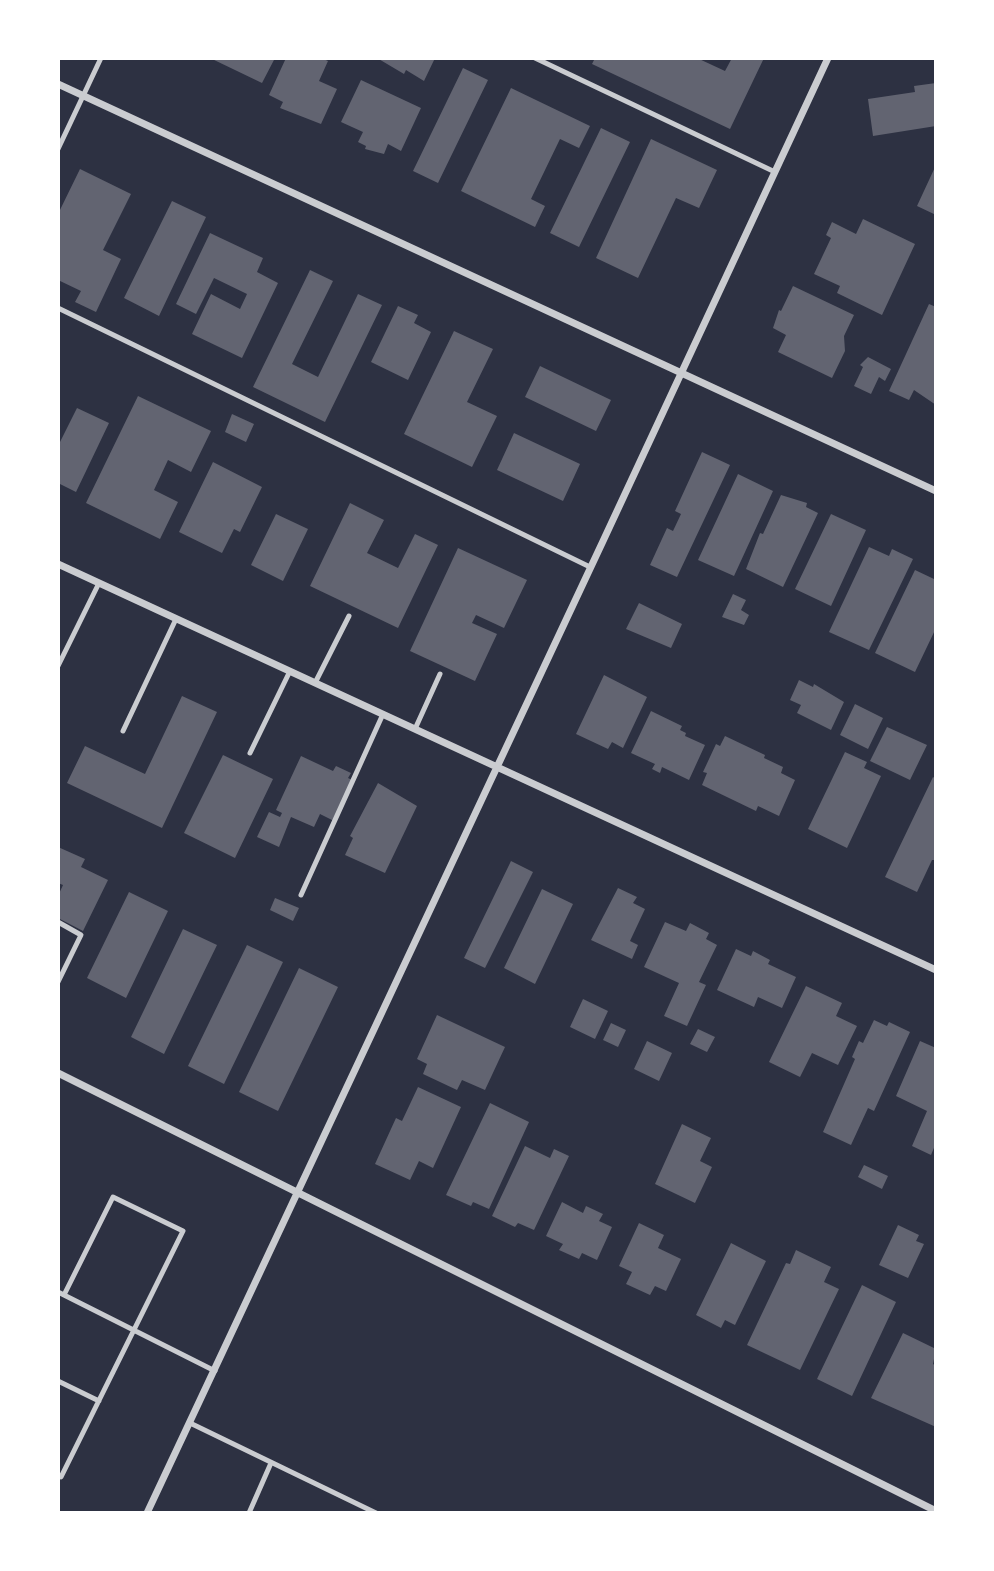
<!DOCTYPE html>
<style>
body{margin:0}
#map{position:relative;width:994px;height:1571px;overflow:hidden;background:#2d3142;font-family:"Roboto Condensed",sans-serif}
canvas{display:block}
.frame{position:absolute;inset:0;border:60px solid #fff;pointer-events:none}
</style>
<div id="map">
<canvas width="994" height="1571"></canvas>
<div class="frame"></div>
</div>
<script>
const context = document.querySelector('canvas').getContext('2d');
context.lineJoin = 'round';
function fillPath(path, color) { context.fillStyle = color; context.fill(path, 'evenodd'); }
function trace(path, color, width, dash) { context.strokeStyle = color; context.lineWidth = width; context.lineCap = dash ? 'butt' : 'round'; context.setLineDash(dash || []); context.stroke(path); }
fillPath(new Path2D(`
 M210 58H275L262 83Z
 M286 58H321L328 61 319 81 337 89 321 124 280 108 283 102 269 95Z
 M377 58H435L424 81 406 70 404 74Z
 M595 58H697L725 71 732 58H764L730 129 592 64Z
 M463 68 488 80 438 183 413 171Z
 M361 80 421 108 401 151 388 144 384 154 365 149 366 146 358 142 363 132 341 122Z
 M936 83V126L873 136 868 99 915 92 914 86Z
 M511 88 590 126 579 148 560 139 531 199 545 206 535 227 461 191Z
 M601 128 630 142 579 247 550 233Z
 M651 139 717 170 699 208 676 198 638 278 596 258Z
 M936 165V215L917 206Z
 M80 169 131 194 103 250 121 259 96 312 75 302 81 291 58 280V214Z
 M172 201 206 217 159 316 124 298Z
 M863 219 915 244 882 315 837 293 840 286 814 274 831 238 826 235 832 222 856 234Z
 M210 233 263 258 257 272 278 283 242 358 192 334 211 294 240 309 247 294 214 278 196 314 176 304Z
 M310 270 333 281 292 364 318 377 358 294 382 305 325 422 253 387Z
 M793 286 854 315 844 336 845 351 832 378 778 352 786 335 773 328 779 310 781 311Z
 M929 304 936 307V405L914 390 909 400 889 391Z
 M398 306 418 315 414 323 431 332 408 380 371 362Z
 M454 331 493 349 467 402 497 416 472 467 404 434Z
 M868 357 891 369 885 381 879 377 871 394 854 386 863 367 860 365Z
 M540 366 611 400 596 431 525 397Z
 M138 396 211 431 191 472 168 460 154 490 178 502 160 539 86 503Z
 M77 408 109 423 76 492 58 483V446Z
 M232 414 254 424 246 442 225 432Z
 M514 433 580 464 563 501 497 470Z
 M702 452 730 465 677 577 650 565 667 528 673 531 681 514 675 511Z
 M213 462 262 487 240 532 234 529 222 553 179 532Z
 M738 474 773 491 734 576 698 560Z
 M781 495 807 503 806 507 818 513 783 587 746 569 760 533 763 534Z
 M350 503 384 520 367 553 398 568 415 534 438 545 398 628 310 586Z
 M276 514 308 529 283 581 251 565Z
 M831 514 866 530 831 606 795 589Z
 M869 547 889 556 892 549 913 559 869 650 829 632Z
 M458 548 527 580 504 628 476 615 472 623 497 634 475 681 410 651Z
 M915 570 934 579 936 573V628L915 672 875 653Z
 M733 594 746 600 741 610 749 615 744 625 722 617Z
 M639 603 682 624 671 648 626 629Z
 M604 675 647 697 623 748 612 742 608 749 576 734Z
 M799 680 813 687 814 684 844 702 831 730 797 713 801 705 790 700Z
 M182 696 217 712 162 828 67 783 85 746 145 774Z
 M855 704 883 718 868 749 840 735Z
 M651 711 682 726 680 730 686 733 685 736 705 745 689 780 662 767 660 773 652 769 655 764 631 753Z
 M887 727 927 745 910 780 870 761Z
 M725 736 765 755 764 758 783 767 781 773 795 780 779 816 758 806 756 811 702 785 707 773 703 772 716 744 720 746Z
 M845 752 867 762 864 768 881 776 847 848 808 829Z
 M223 755 273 779 235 858 184 833Z
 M301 756 333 771 336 766 351 773 348 778 352 780 334 821 320 814 314 827 291 817 279 847 257 837 269 812 280 817 282 813 276 810Z
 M933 777 936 779V860H932L917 892 885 877Z
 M378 783 417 806 385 873 345 855 353 838 350 836Z
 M58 847 85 859 81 867 108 880 83 931 58 918V896L63 885 58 883Z
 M511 861 533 872 485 968 464 958Z
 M618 888 637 897 633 903 645 909 630 941 638 945 632 959 591 940Z
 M542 889 573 904 535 984 504 968Z
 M129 892 168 911 126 998 87 978Z
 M275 898 299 908 293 921 270 910Z
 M665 922 686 931 690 923 709 933 706 939 717 945 699 982 706 985 687 1026 664 1016 679 983 644 967Z
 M183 929 217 945 164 1054 131 1037Z
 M247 945 283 962 224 1084 188 1066Z
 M736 949 751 956 753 951 770 960 768 964 796 977 782 1008 758 997 754 1007 717 990Z
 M299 968 338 987 278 1111 239 1092Z
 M806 986 842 1003 836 1016 857 1026 838 1065 812 1053 800 1077 769 1062Z
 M583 999 608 1011 595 1039 570 1027Z
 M437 1015 505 1047 485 1090 462 1080 457 1090 423 1074 427 1064 417 1059Z
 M874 1020 887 1026 889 1022 910 1032 874 1111 868 1108 851 1145 823 1132 855 1059 852 1057 859 1041 863 1043Z
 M611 1023 626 1030 618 1047 603 1040Z
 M698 1029 715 1037 707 1052 690 1044Z
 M647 1041 672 1053 659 1081 634 1069Z
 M920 1041 936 1048V1143L931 1155 912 1146 927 1111 896 1096Z
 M418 1087 461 1107 433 1168 419 1161 410 1180 375 1164 396 1118 402 1121Z
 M490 1103 529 1122 489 1209 473 1202 471 1206 446 1195Z
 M682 1124 711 1138 700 1161 712 1167 695 1203 655 1184Z
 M525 1146 550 1158 554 1149 569 1156 534 1230 518 1223 515 1227 492 1216Z
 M864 1165 888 1176 882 1189 858 1177Z
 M562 1202 583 1213 586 1206 603 1214 599 1221 612 1227 597 1260 582 1253 579 1259 559 1250 563 1244 546 1236Z
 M639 1223 664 1235 658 1248 681 1259 666 1291 655 1286 650 1295 626 1284 632 1272 619 1266Z
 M898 1225 919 1235 916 1241 924 1244 908 1278 879 1265Z
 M731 1243 766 1261 735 1325 725 1320 721 1328 696 1315Z
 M796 1250 831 1267 824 1282 839 1289 800 1370 747 1345 786 1263 790 1264Z
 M862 1285 896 1302 852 1396 817 1379Z
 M903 1333 936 1349 933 1364 936 1366V1427L871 1398Z`), '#626471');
trace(new Path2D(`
 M535 58 775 172
 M58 149 101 58
 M58 308 590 567
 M58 666 99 583
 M315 683 349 616
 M415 729 440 674
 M123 731 176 619
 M250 753 290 671
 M301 895 383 714
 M58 922 81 935 58 982
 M58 1292 215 1371
 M58 1381 99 1401
 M190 1423 376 1513
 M58 1476 61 1477 183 1231 113 1197 64 1295
 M249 1513 271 1463`), '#caccd0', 5);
trace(new Path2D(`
 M58 84 936 491
 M58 564 936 970
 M58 1073 936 1511
 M147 1513C378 1030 601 543 828 58`), '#caccd0', 7);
</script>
